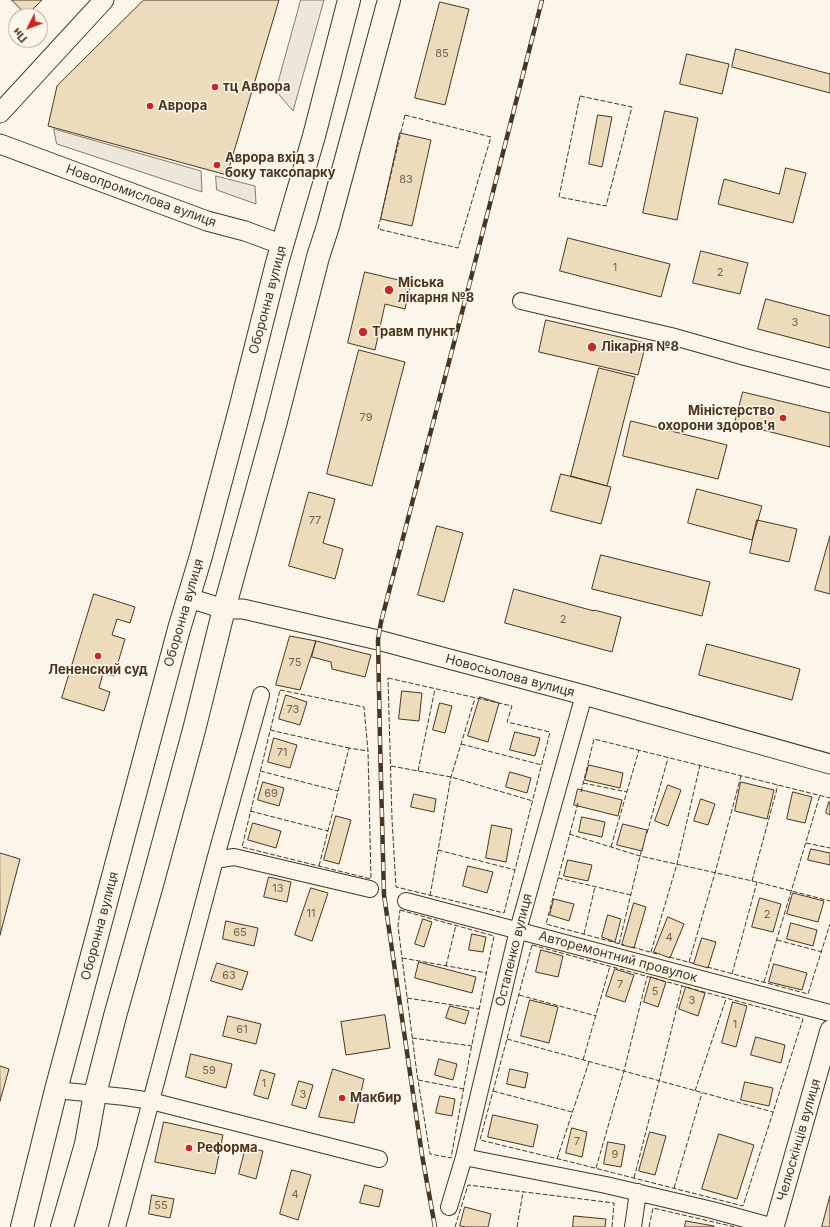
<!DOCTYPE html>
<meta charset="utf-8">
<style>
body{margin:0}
#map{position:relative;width:830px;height:1227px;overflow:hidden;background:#fbf6e9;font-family:Inter,sans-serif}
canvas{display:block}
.north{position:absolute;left:8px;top:8px;width:40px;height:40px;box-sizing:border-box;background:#fbf6e9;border:1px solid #b4a999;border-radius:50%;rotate:228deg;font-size:11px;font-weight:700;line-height:16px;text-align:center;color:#4a3520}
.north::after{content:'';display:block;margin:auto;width:14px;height:18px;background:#c62828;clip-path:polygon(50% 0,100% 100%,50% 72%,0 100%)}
</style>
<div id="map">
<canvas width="830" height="1227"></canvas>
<div class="north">Пн</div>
</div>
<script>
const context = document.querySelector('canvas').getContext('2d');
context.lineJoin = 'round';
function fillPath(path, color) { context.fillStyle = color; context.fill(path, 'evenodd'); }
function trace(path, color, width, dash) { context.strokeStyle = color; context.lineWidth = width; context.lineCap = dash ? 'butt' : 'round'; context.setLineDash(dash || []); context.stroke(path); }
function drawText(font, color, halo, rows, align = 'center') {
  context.font = font + ' Inter,sans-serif'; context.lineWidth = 3; context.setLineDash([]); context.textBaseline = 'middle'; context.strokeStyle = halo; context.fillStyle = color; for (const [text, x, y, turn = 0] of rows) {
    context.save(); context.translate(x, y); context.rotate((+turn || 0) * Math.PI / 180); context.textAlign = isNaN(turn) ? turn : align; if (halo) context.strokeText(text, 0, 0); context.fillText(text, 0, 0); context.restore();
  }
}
const parking = new Path2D(`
 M301 0H324L293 111 276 91Z
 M54 129 201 171 202 192 57 144Z
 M216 176 255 186 256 204 217 190Z`);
fillPath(parking, '#ede7d9');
trace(parking, '#887966', 1);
const building = new Path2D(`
 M12 0H42L27 15Z
 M144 0H279L227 175 48 126 57 86Z
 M440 2 469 9 445 105 415 98Z
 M736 49 830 74V93L732 67Z
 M687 54 729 64 722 94 680 84Z
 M665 111 698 118 677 220 643 213Z
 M598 115 612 117 602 167 589 164Z
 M400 133 431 140 412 226 381 219Z
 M786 168 806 173 793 223 718 204 724 179 779 194Z
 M568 238 670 264 661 297 560 271Z
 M701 251 748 263 740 294 693 283Z
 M365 272 411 283 405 309 385 304 375 350 348 343Z
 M766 299 830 316V348L758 329Z
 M546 320 646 343 638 375 539 352Z
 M359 350 405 362 372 486 327 474Z
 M599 368 635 377 607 486 571 476Z
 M743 392 830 413V447L735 423Z
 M631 421 727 445 718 479 623 456Z
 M561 474 611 487 601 524 551 511Z
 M697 489 762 506 752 540 688 523Z
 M309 492 335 499 323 543 343 549 335 579 289 566Z
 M757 520 797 529 789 562 750 553Z
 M437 526 463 533 444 602 418 595Z
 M830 536V594L815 590Z
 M601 555 710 582 702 616 592 589Z
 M514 589 594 611V610L621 617 612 652 505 623Z
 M94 594 135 607 130 623 117 619 112 635 125 639 114 676 103 673 99 688 110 692 104 711 62 698Z
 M290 636 316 641 300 690 276 685Z
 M316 641 371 655 365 677 332 669 331 662 312 657Z
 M707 644 800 669 792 700 699 675Z
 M402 691 422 693 419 721 399 719Z
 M286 695 307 702 300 725 279 719Z
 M480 697 499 703 488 742 468 736Z
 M440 703 452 706 445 733 433 730Z
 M515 732 540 738 535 756 510 750Z
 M274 738 297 745 290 768 268 762Z
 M589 765 623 773 620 788 585 780Z
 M510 772 531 778 527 793 506 787Z
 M263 782 284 788 279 806 258 800Z
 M741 782 774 790 767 819 735 811Z
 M668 785 681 790 668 826 655 821Z
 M578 789 622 800 618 816 574 805Z
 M793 792 812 797 805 823 787 819Z
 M414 794 436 799 434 812 411 807Z
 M701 799 715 804 708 825 694 821Z
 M829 802H830V815L826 813Z
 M336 816 351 820 339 864 324 860Z
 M582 817 605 822 602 837 579 832Z
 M253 823 281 831 276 848 248 840Z
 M623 824 647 830 642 851 617 845Z
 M492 825 512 829 506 862 486 858Z
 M811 849 830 853V865L808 860Z
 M0 853 20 859 0 935Z
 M568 860 592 865 588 881 564 876Z
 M468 866 493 872 487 893 463 886Z
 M269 877 291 882 287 902 264 897Z
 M311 888 328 893 312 941 295 935Z
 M793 893 824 901 818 922 787 914Z
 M760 898 781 904 773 932 752 927Z
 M554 899 574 904 569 921 550 915Z
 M634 903 646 907 634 948 622 945Z
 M608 915 621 919 615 942 602 937Z
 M668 917 684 924 670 958 654 952Z
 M423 919 432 922 424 947 415 944Z
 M226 921 258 928 254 946 223 939Z
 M791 923 817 930 813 946 787 939Z
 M472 934 486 937 483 952 469 950Z
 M702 938 716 942 708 968 694 964Z
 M541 950 563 956 558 977 536 972Z
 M419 962 476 977 472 993 415 978Z
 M217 963 248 972 242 990 211 981Z
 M774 964 807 973 802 990 769 982Z
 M615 969 634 975 625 1002 606 996Z
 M651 977 666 982 658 1007 644 1002Z
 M686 987 705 993 698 1016 679 1009Z
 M530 1000 558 1007 549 1043 521 1036Z
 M733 1002 747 1006 736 1047 722 1043Z
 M450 1006 469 1011 465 1024 446 1018Z
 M385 1015 390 1048 346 1055 341 1022Z
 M228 1016 261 1024 256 1044 223 1036Z
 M756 1037 785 1045 781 1063 751 1055Z
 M191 1054 232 1064 226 1088 186 1077Z
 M439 1059 457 1064 453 1080 435 1075Z
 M0 1066 9 1069 0 1101Z
 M333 1069 364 1079 354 1123 319 1117Z
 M510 1069 528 1073 525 1088 507 1084Z
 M261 1070 275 1074 268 1099 254 1095Z
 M299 1081 313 1085 306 1109 292 1105Z
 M745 1082 773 1088 769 1106 741 1100Z
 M440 1096 455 1099 452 1116 436 1113Z
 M493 1115 538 1125 533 1147 488 1137Z
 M164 1122 223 1135 215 1174 155 1162Z
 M572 1128 587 1132 582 1157 566 1153Z
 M650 1132 666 1136 655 1175 639 1171Z
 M719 1134 754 1145 737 1199 702 1189Z
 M608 1142 625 1145 621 1167 604 1164Z
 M246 1147 263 1151 256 1179 239 1174Z
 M292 1170 311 1175 298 1220 280 1214Z
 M365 1185 383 1190 379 1207 360 1203Z
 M152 1195 174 1199 170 1218 149 1214Z
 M830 1196V1227H822Z
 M465 1207 491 1214 488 1227H466L460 1226Z
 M574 1216 606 1219 605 1227H573Z
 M686 1221 714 1226V1227H685Z`);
fillPath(building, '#ecdcbc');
trace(building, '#4a3520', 1);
const minor = new Path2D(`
 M521 301 671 336 745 357 830 379
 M215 860 261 695
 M406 901 830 1013
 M56 1090 125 1097 151 1101 379 1159
 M464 1157 606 1185 712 1210 774 1227
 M449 1207 464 1157 518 930 584 695
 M117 1227 151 1101 215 860 234 857 370 889
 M633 1227 638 1192`);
const tertiary = new Path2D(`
 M0 113 104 0
 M0 144 207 221 245 231 283 245
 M189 598 224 609H243L378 640 584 695 830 764
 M774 1227 830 1030`);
const primary = new Path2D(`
 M22 1227 56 1090 179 629 201 556 240 409 277 263 314 136 349 0
 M62 1227 86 1144 95 1094 115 1016 153 881 194 730 224 609 275 425 318 257 328 226 389 0`);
trace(minor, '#4a3520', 18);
trace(tertiary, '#4a3520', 21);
trace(primary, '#4a3520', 24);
trace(minor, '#fbf6e9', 16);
trace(tertiary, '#fbf6e9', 19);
trace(primary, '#fbf6e9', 22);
const rail = new Path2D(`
 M435 1227 422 1155 384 895 380 741 378 640 381 622 472 274 542 0`);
trace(rail, '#4a3520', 4.5);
trace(rail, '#fbf6e9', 3, [9]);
trace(new Path2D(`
 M580 96 632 107 606 206 559 197Z
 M405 115 491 137 458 248 378 229Z
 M388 678 512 706 507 722 550 732 504 913 396 887 392 819Z
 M280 690 364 707 368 751 371 879 242 847Z
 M270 730 349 748
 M461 744 542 765
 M391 766 451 777 533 801
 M260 771 338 791
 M418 771 435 689
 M583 783 627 792
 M581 792 594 739 830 798
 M578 803 546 924 624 945
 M250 811 328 831
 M647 833 668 758
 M569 834 640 856 757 882 830 901
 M806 843 830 848
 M611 847 639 750
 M438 850 515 870
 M319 866 349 748 368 751
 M558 878 631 895
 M752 881 778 785
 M430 896 451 777 475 698
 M400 910 494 936 469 1059 451 1158 430 1154 417 1074 402 958 398 926Z
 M584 934 595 887
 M777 940 822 952
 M619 944 642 848
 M532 945 803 1019 743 1206 575 1163 480 1140Z
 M632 947 657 954
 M651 952 677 864 700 765
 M669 957 696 964
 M402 958 487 973
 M689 962 715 873 741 776
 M446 966 456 925
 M707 967 808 994 830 924
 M732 974 757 882
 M764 982 820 795
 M519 995 596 1016
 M407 998 479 1009
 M412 1038 472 1046
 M507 1039 773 1112
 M583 1060 610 966
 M418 1080 464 1089
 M493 1091 572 1112
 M695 1091 726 999
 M557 1159 589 1062
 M596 1168 624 1071 647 977
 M634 1178 659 1081 682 986
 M674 1188 702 1093
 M455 1227 468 1185 614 1203 612 1227
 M517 1227 523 1192
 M649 1227 653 1208 735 1227`), '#4a3520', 1, [5, 2]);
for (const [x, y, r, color] of [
 [215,87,4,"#c62828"],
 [150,106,4,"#c62828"],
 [217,165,4,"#c62828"],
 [389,290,5,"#c62828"],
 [363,332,5,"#c62828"],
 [592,347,5,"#c62828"],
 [783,418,4,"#c62828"],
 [98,656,4,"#c62828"],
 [342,1098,4,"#c62828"],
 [189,1148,4,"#c62828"]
]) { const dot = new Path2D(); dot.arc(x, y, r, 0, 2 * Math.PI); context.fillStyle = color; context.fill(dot); trace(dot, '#fbf6e9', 1.5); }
drawText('11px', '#725f47', null, [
 ["85",442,54],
 ["83",406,180],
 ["1",615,268],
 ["2",720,273],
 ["3",795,323],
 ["79",366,418],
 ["77",315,521],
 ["2",563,620],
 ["75",295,663],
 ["73",293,710],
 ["71",282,753],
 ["69",271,794],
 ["13",278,889],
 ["11",311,914],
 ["2",767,915],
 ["65",240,933],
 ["4",669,938],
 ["63",229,976],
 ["7",620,985],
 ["5",655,992],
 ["3",692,1001],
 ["1",735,1025],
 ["61",242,1030],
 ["59",209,1071],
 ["1",264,1084],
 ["3",303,1095],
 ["7",577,1142],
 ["9",615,1155],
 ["4",295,1195],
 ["55",161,1206]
]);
drawText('bold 13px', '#4a3520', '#fbf6e9', [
 ["тц Аврора",223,87],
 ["Аврора",158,106],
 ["Аврора вхід з",225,158],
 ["боку таксопарку",225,173],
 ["Міська",398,283],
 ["лікарня №8",398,298],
 ["Травм пункт",372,332],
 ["Лікарня №8",601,347],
 ["Міністерство",775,411,"right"],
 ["охорони здоров'я",775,426,"right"],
 ["Лененский суд",98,670,"center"],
 ["Макбир",350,1098],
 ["Реформа",197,1148]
], 'left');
drawText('13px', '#4a3520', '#fbf6e9', [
 ["Новопромислова вулиця",141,196,20],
 ["Оборонна вулиця",268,300,-75],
 ["Оборонна вулиця",184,613,-74],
 ["Новосьолова вулиця",510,676,15],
 ["Оборонна вулиця",100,926,-75],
 ["Остапенко вулиця",514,950,-76],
 ["Авторемонтний провулок",618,957,15],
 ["Челюскінців вулиця",799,1140,-74]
]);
</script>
